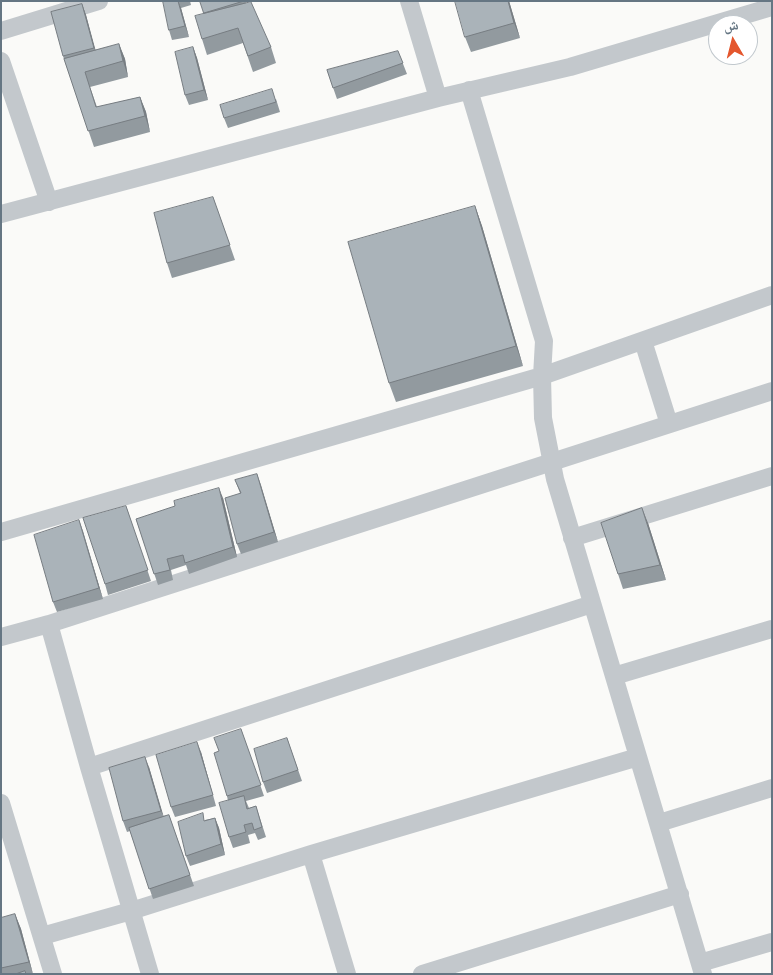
<!DOCTYPE html>
<meta charset="utf-8">
<style>
body{margin:0}
#map{position:relative;width:773px;height:975px;overflow:hidden;background:#fafaf8;font-family:"Source Sans 3","Noto Naskh Arabic",sans-serif}
canvas{display:block}
.frame{position:absolute;inset:0;border:2px solid #657683;pointer-events:none}
.north{position:absolute;left:708px;top:15px;width:50px;height:50px;box-sizing:border-box;background:#fff;border:1px solid #c1c8cd;border-radius:50%;rotate:352deg;font-size:14px;font-weight:700;line-height:20px;text-align:center;color:#657683}
.north::after{content:'';display:block;margin:auto;width:18px;height:22px;background:#e4572e;clip-path:polygon(50% 0,100% 100%,50% 72%,0 100%)}
</style>
<div id="map">
<canvas width="773" height="975"></canvas>
<div class="frame"></div>
<div class="north">ش</div>
</div>
<script>
const context = document.querySelector('canvas').getContext('2d');
context.lineJoin = 'round';
function trace(path, color, width, dash) { context.strokeStyle = color; context.lineWidth = width; context.lineCap = dash ? 'butt' : 'round'; context.setLineDash(dash || []); context.stroke(path); }
function fillPath(path, color) { context.fillStyle = color; context.fill(path, 'evenodd'); }
trace(new Path2D(`
 M409 1 438 98
 M1 31 99 1
 M1 61 49 202
 M469 90 544 341 542 376 543 418 555 479 703 974
 M1 214 438 98 570 67 772 7
 M643 341 669 424
 M1 532 542 376 772 295
 M572 538 772 476
 M49 624 89 767 150 974
 M1 637 49 624 772 391
 M614 676 772 629
 M89 767 592 604
 M1 803 53 974
 M659 823 772 788
 M311 854 347 974
 M42 936 131 911 311 854 638 757
 M700 963 772 942
 M422 974 680 894`), '#c3c8cc', 18);
fillPath(new Path2D(`
 M163 1H190L191 5 181 8 189 37 172 40 169 30Z
 M200 1H245L271 47 276 63 253 72 243 43 207 55 202 39 204 14Z
 M509 1 520 38 471 52 465 37Z
 M82 4 86 15 95 50 119 44 125 59 128 77 90 87 97 107 140 97 146 112 150 132 94 147 63 56Z
 M193 47 197 58 208 100 189 105 185 95Z
 M398 51 407 74 337 99 327 70Z
 M276 99 280 112 228 128 224 118Z
 M213 197 235 260 172 278 167 263Z
 M475 206 482 226 523 366 396 402 389 383Z
 M257 474 278 542 241 554 237 544 240 493 235 480Z
 M223 498 237 557 189 574 186 565 171 570 173 580 158 585 136 519Z
 M126 506 151 581 108 595 105 584Z
 M79 520 103 599 57 612 53 602Z
 M648 523 666 580 623 589 618 574Z
 M241 729 264 796 246 801 249 808 256 806 266 837 258 840 255 833 248 835 250 843 233 848 229 837 228 801 227 796Z
 M287 738 302 781 267 793 263 782Z
 M201 752 216 806 175 817 171 807Z
 M149 767 163 816 169 815 194 886 153 899 130 831 127 832 123 821Z
 M215 818 219 828 225 855 190 866 186 856 205 820Z
 M15 914 21 929 33 974H1V918Z`), '#929a9f');
fillPath(new Path2D(`
 M178 1 181 8 189 37 185 26Z
 M508 1H509L520 38 514 23Z
 M82 4 86 15 98 59 94 48Z
 M119 44 125 59 128 77 123 61Z
 M193 47 197 58 208 100 204 90Z
 M140 97 146 112 150 132 145 116Z
 M475 206 482 226 523 366 516 346Z
 M257 474 261 485 278 542 274 532Z
 M219 488 223 498 237 557 233 547Z
 M642 508 648 523 666 580 660 565Z
 M79 520 83 531 103 599 99 588Z
 M197 742 201 752 216 806 213 795Z
 M145 757 149 767 165 821 161 811Z
 M215 818 219 828 225 855 221 844Z
 M15 914 21 929 33 974 29 962Z`), '#777d82');
const building = new Path2D(`
 M163 1H178L185 26 169 30Z
 M200 1H244L204 13Z
 M455 1H508L514 23 465 37Z
 M251 2 271 47 248 56 238 28 202 39 195 16Z
 M82 4 94 48 63 56 51 12Z
 M119 44 123 61 85 72 96 107 140 97 145 116 88 131 64 59Z
 M193 47 204 90 185 95 175 52Z
 M398 51 403 63 333 88 327 70Z
 M272 89 276 102 224 118 220 105Z
 M213 197 230 245 167 263 154 213Z
 M475 206 516 346 389 383 348 242Z
 M257 474 274 532 237 544 225 498 241 493 235 480Z
 M219 488 233 547 185 563 183 555 167 559 170 570 154 574 136 519 175 506 174 501Z
 M126 506 148 570 105 584 83 518Z
 M642 508 660 565 618 574 601 523Z
 M79 520 99 588 53 602 34 535Z
 M241 729 261 785 227 796 214 753 219 751 214 738Z
 M287 738 298 770 263 782 254 749Z
 M197 742 213 795 171 807 156 755Z
 M145 757 161 811 123 821 109 768Z
 M244 796 247 809 256 806 262 827 254 830 252 823 244 825 246 832 229 837 219 803Z
 M203 813 204 821 215 818 221 844 186 856 178 822Z
 M169 815 190 875 149 889 129 828Z
 M15 914 29 962 1 968V918Z
 M25 971 26 974H16Z`);
fillPath(building, '#aab3b9');
trace(building, '#777d82', 1);
</script>
